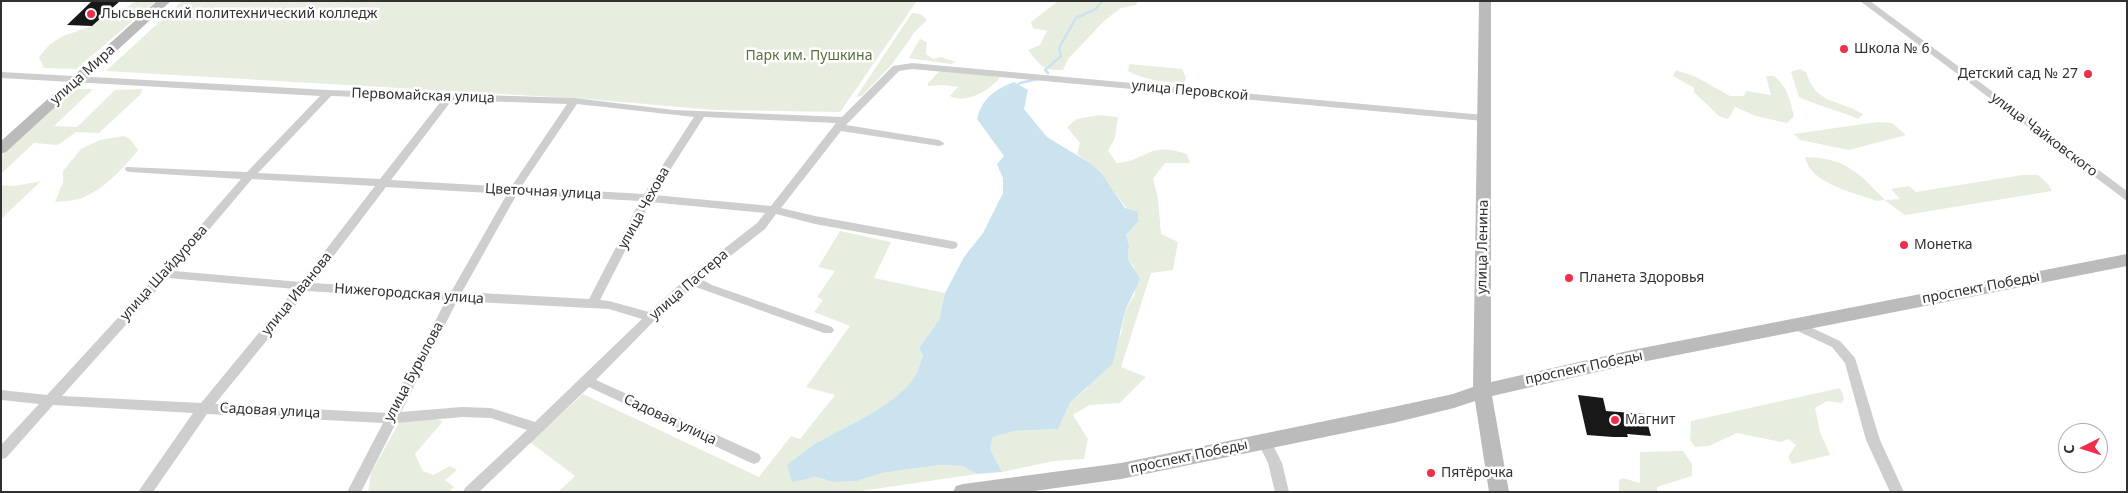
<!DOCTYPE html>
<meta charset="utf-8">
<style>
body{margin:0}
#map{position:relative;width:2128px;height:493px;overflow:hidden;background:#fff;font-family:"Noto Sans",sans-serif}
canvas{display:block}
.frame{position:absolute;inset:0;border:2px solid #313131;pointer-events:none}
.north{position:absolute;left:2058px;top:423px;width:50px;height:50px;box-sizing:border-box;background:#fff;border:1px solid #adadad;border-radius:50%;rotate:265deg;font-size:14px;font-weight:700;line-height:20px;text-align:center;color:#313131}
.north::after{content:'';display:block;margin:auto;width:18px;height:22px;background:#ee2e4b;clip-path:polygon(50% 0,100% 100%,50% 72%,0 100%)}
</style>
<div id="map">
<canvas width="2128" height="493"></canvas>
<div class="frame"></div>
<div class="north">С</div>
</div>
<script>
const context = document.querySelector('canvas').getContext('2d');
context.lineJoin = 'round';
function fillPath(path, color) { context.fillStyle = color; context.fill(path, 'evenodd'); }
function trace(path, color, width, dash) { context.strokeStyle = color; context.lineWidth = width; context.lineCap = dash ? 'butt' : 'round'; context.setLineDash(dash || []); context.stroke(path); }
function drawText(font, color, halo, rows, align = 'center') {
  context.font = font + ' "Noto Sans",sans-serif'; context.lineWidth = 5; context.setLineDash([]); context.textBaseline = 'middle'; context.strokeStyle = halo; context.fillStyle = color; for (const [text, x, y, turn = 0] of rows) {
    context.save(); context.translate(x, y); context.rotate((+turn || 0) * Math.PI / 180); context.textAlign = isNaN(turn) ? turn : align; if (halo) context.strokeText(text, 0, 0); context.fillText(text, 0, 0); context.restore();
  }
}
fillPath(new Path2D(`
 M135 1H156L76 69 44 68 39 57 50 44 63 36 92 26 107 13 121 12Z
 M182 1H917L840 112 714 110 587 99 106 71Z
 M1058 1H1138L1136 5 1121 8 1105 20 1068 59 1063 70C1041 71 1040 64 1028 50L1040 45 1047 31 1033 28 1031 22Z
 M912 13 921 14 927 20 914 33 893 63 862 96 856 97Z
 M920 39 927 42 926 54 933 59 941 57 956 62 951 64 909 58Z
 M1129 64 1182 69 1186 78 1184 82C1165 83 1144 80 1128 71Z
 M1800 69 1806 72C1816 105 1838 99 1863 114L1858 119C1838 110 1818 106 1799 97L1791 72Z
 M941 70 1000 77C991 90 965 105 950 96L958 87 942 85 928 86V83Z
 M1676 70 1696 77 1730 96H1743L1747 91 1771 95 1766 76H1774C1788 87 1790 100 1794 116L1787 123 1756 116 1735 107 1728 119 1719 116 1694 92V88L1673 76Z
 M79 89H93L54 126 77 127 115 90 142 89 141 94 99 133 76 132 58 145 34 143 1 174V156L68 93Z
 M1099 115 1118 117 1115 138 1108 151 1117 163C1150 160 1146 141 1187 154L1190 163H1165L1153 179 1158 198 1161 234 1178 242 1173 270 1151 273 1121 367 1146 377 1120 403 1089 405 1073 415 1088 439 1084 459 1054 461 1002 472 990 449 993 437 1014 431 1058 429 1070 403 1087 388 1121 334 1125 311 1135 294 1134 267 1128 259 1129 245 1126 235 1138 222C1116 198 1105 172 1077 154L1080 143 1067 127 1077 119Z
 M1877 122 1892 123 1906 135 1849 150 1800 140 1794 134Z
 M124 136 130 139 138 150C124 168 101 192 79 199 72 201 63 201 55 202L63 182V171L81 149 100 140Z
 M1805 157C1847 158 1857 172 1885 200L1900 199 1891 189 1909 186 1916 192 2022 175H2038L2048 184 2052 191 1905 215 1884 200 1877 201C1853 192 1810 184 1805 157Z
 M41 181 1 219V185L15 186Z
 M840 231 891 242 874 278 945 293 939 320 919 348 923 356C920 363 918 372 914 378 893 408 846 426 815 444 806 449 797 458 788 465L792 481 816 477 833 482 857 481 882 473 940 465 963 466 977 474 854 492H558L575 476 530 442 583 394 759 477 791 436 800 439 835 395 806 387 850 326 814 312 823 300 817 297 835 271 818 267Z
 M1840 388 1844 398 1842 403 1827 401 1815 408 1820 432 1830 455 1792 464 1788 457 1796 445 1788 439 1781 442 1737 433 1709 446 1695 447 1690 440 1691 421Z
 M421 416 443 421 415 454 423 471 433 475 450 466 457 470 445 480 454 487 449 492H368L371 473 401 419Z
 M1683 451 1692 464V476L1657 487V492H1619V480L1623 478 1640 483V452Z`), '#e8eedf');
fillPath(new Path2D(`
 M1014 82 1028 90 1024 109 1047 137 1090 163 1101 173 1125 208 1138 212V222L1126 235 1129 245 1128 259 1140 279 1125 311 1113 363 1070 403 1058 429 1014 431 993 437 990 449 1002 472 977 474 963 466 940 465 882 473 857 481 833 482 816 477 792 482 787 465C796 458 805 450 815 444 846 426 892 408 914 378 918 372 920 363 923 356L919 348 939 320 945 293 964 257 983 233 1003 193V178L997 164 1004 156 977 119C982 98 996 89 1014 82Z`), '#cbe3ef');
trace(new Path2D(`
 M1048 73 1045 70 1061 56 1059 48 1076 18 1096 9 1102 1
 M1016 87 1020 83 1038 79`), '#cbe3ef', 2.5);
fillPath(new Path2D(`
 M92 1H120L92 26 67 25Z
 M1578 395 1603 398 1606 411 1645 414 1651 436 1627 434 1628 437H1613L1587 435Z`), '#181818');
fillPath(new Path2D(`
 M1860 1H1870L2127 191V201Z
 M912 63 1484 115 1489 118 1484 121 912 69 899 71 846 125 939 140 944 143 943 145 939 146 841 131 781 208 815 216 952 241 956 242 958 245 956 248 952 249 815 224 776 214 765 229 701 279 712 285 832 327 834 330 832 333H824L693 286 655 320 596 380 759 454 761 458 759 462 754 464 749 462 589 387 479 492H463L465 488 527 430 491 418 462 417 396 423 361 492H347L383 423 207 414 153 492H138L193 413 53 405 6 458 1 459V445L39 404 1 400V390L47 395 161 271 241 179 130 172 126 171 125 169 126 167 247 172 320 96 1 78V72L328 90 574 98 674 110 842 117 893 66ZM331 96 442 100 380 179 258 173ZM452 100 567 104 511 187 391 180ZM577 104 694 117 644 194 521 187ZM704 117 836 123 771 206 654 195ZM252 179 375 186 301 282 174 271ZM386 187 507 194 451 292 313 283ZM517 194 640 201 589 299 462 292ZM650 202 765 213 757 223 688 277 649 312 609 301 600 300ZM168 278 295 289 201 403 62 396ZM307 291 446 300 388 413 215 404ZM457 301 609 309 642 319 535 422 491 408 462 407 401 412Z
 M1795 320 1840 341 1855 358 1880 440 1904 492H1890L1866 440 1845 363 1832 347 1791 328 1789 325 1791 322Z
 M1264 436 1269 437 1282 463 1289 492H1275L1268 463 1257 441 1259 437Z`), '#cecece');
fillPath(new Path2D(`
 M157 1H171L6 152 1 154V141Z
 M1479 1H1491V382L1632 350 2127 254V266L1632 364 1492 396 1509 492H1489L1475 401 1454 408 1393 423 1121 479 1027 492H953L956 486 963 484 1121 463 1393 407 1453 394 1473 387Z`), '#bbb');
for (const [x, y, r, color] of [
 [91,14,5,"#ee2e4b"],
 [1844,49,5,"#ee2e4b"],
 [2088,74,5,"#ee2e4b"],
 [1904,245,5,"#ee2e4b"],
 [1569,278,5,"#ee2e4b"],
 [1615,420,5,"#ee2e4b"],
 [1431,473,5,"#ee2e4b"]
]) { const dot = new Path2D(); dot.arc(x, y, r, 0, 2 * Math.PI); context.fillStyle = color; context.fill(dot); trace(dot, '#fff', 2); }
drawText('14px', '#313131', '#fff', [
 ["Лысьвенский политехнический колледж",101,14],
 ["Школа № 6",1854,49],
 ["Детский сад № 27",2078,74,"right"],
 ["Монетка",1914,245],
 ["Планета Здоровья",1579,278],
 ["Магнит",1625,420],
 ["Пятёрочка",1441,473]
], 'left');
drawText('14px', '#58703c', '#fff', [
 ["Парк им. Пушкина",809,56]
]);
drawText('14px', '#313131', '#fff', [
 ["улица Мира",83,75,-42],
 ["улица Перовской",1190,91,5],
 ["Первомайская улица",423,96,2],
 ["улица Чайковского",2044,135,37],
 ["Цветочная улица",543,192,3],
 ["улица Чехова",644,208,-61],
 ["улица Ленина",1483,247,-89],
 ["улица Шайдурова",164,273,-48],
 ["улица Пастера",689,285,-41],
 ["проспект Победы",1981,288,-11],
 ["улица Иванова",297,294,-51],
 ["Нижегородская улица",409,294,4],
 ["проспект Победы",1584,368,-12],
 ["улица Бурылова",414,372,-62],
 ["Садовая улица",270,411,3],
 ["Садовая улица",670,420,25],
 ["проспект Победы",1189,457,-12]
]);
</script>
